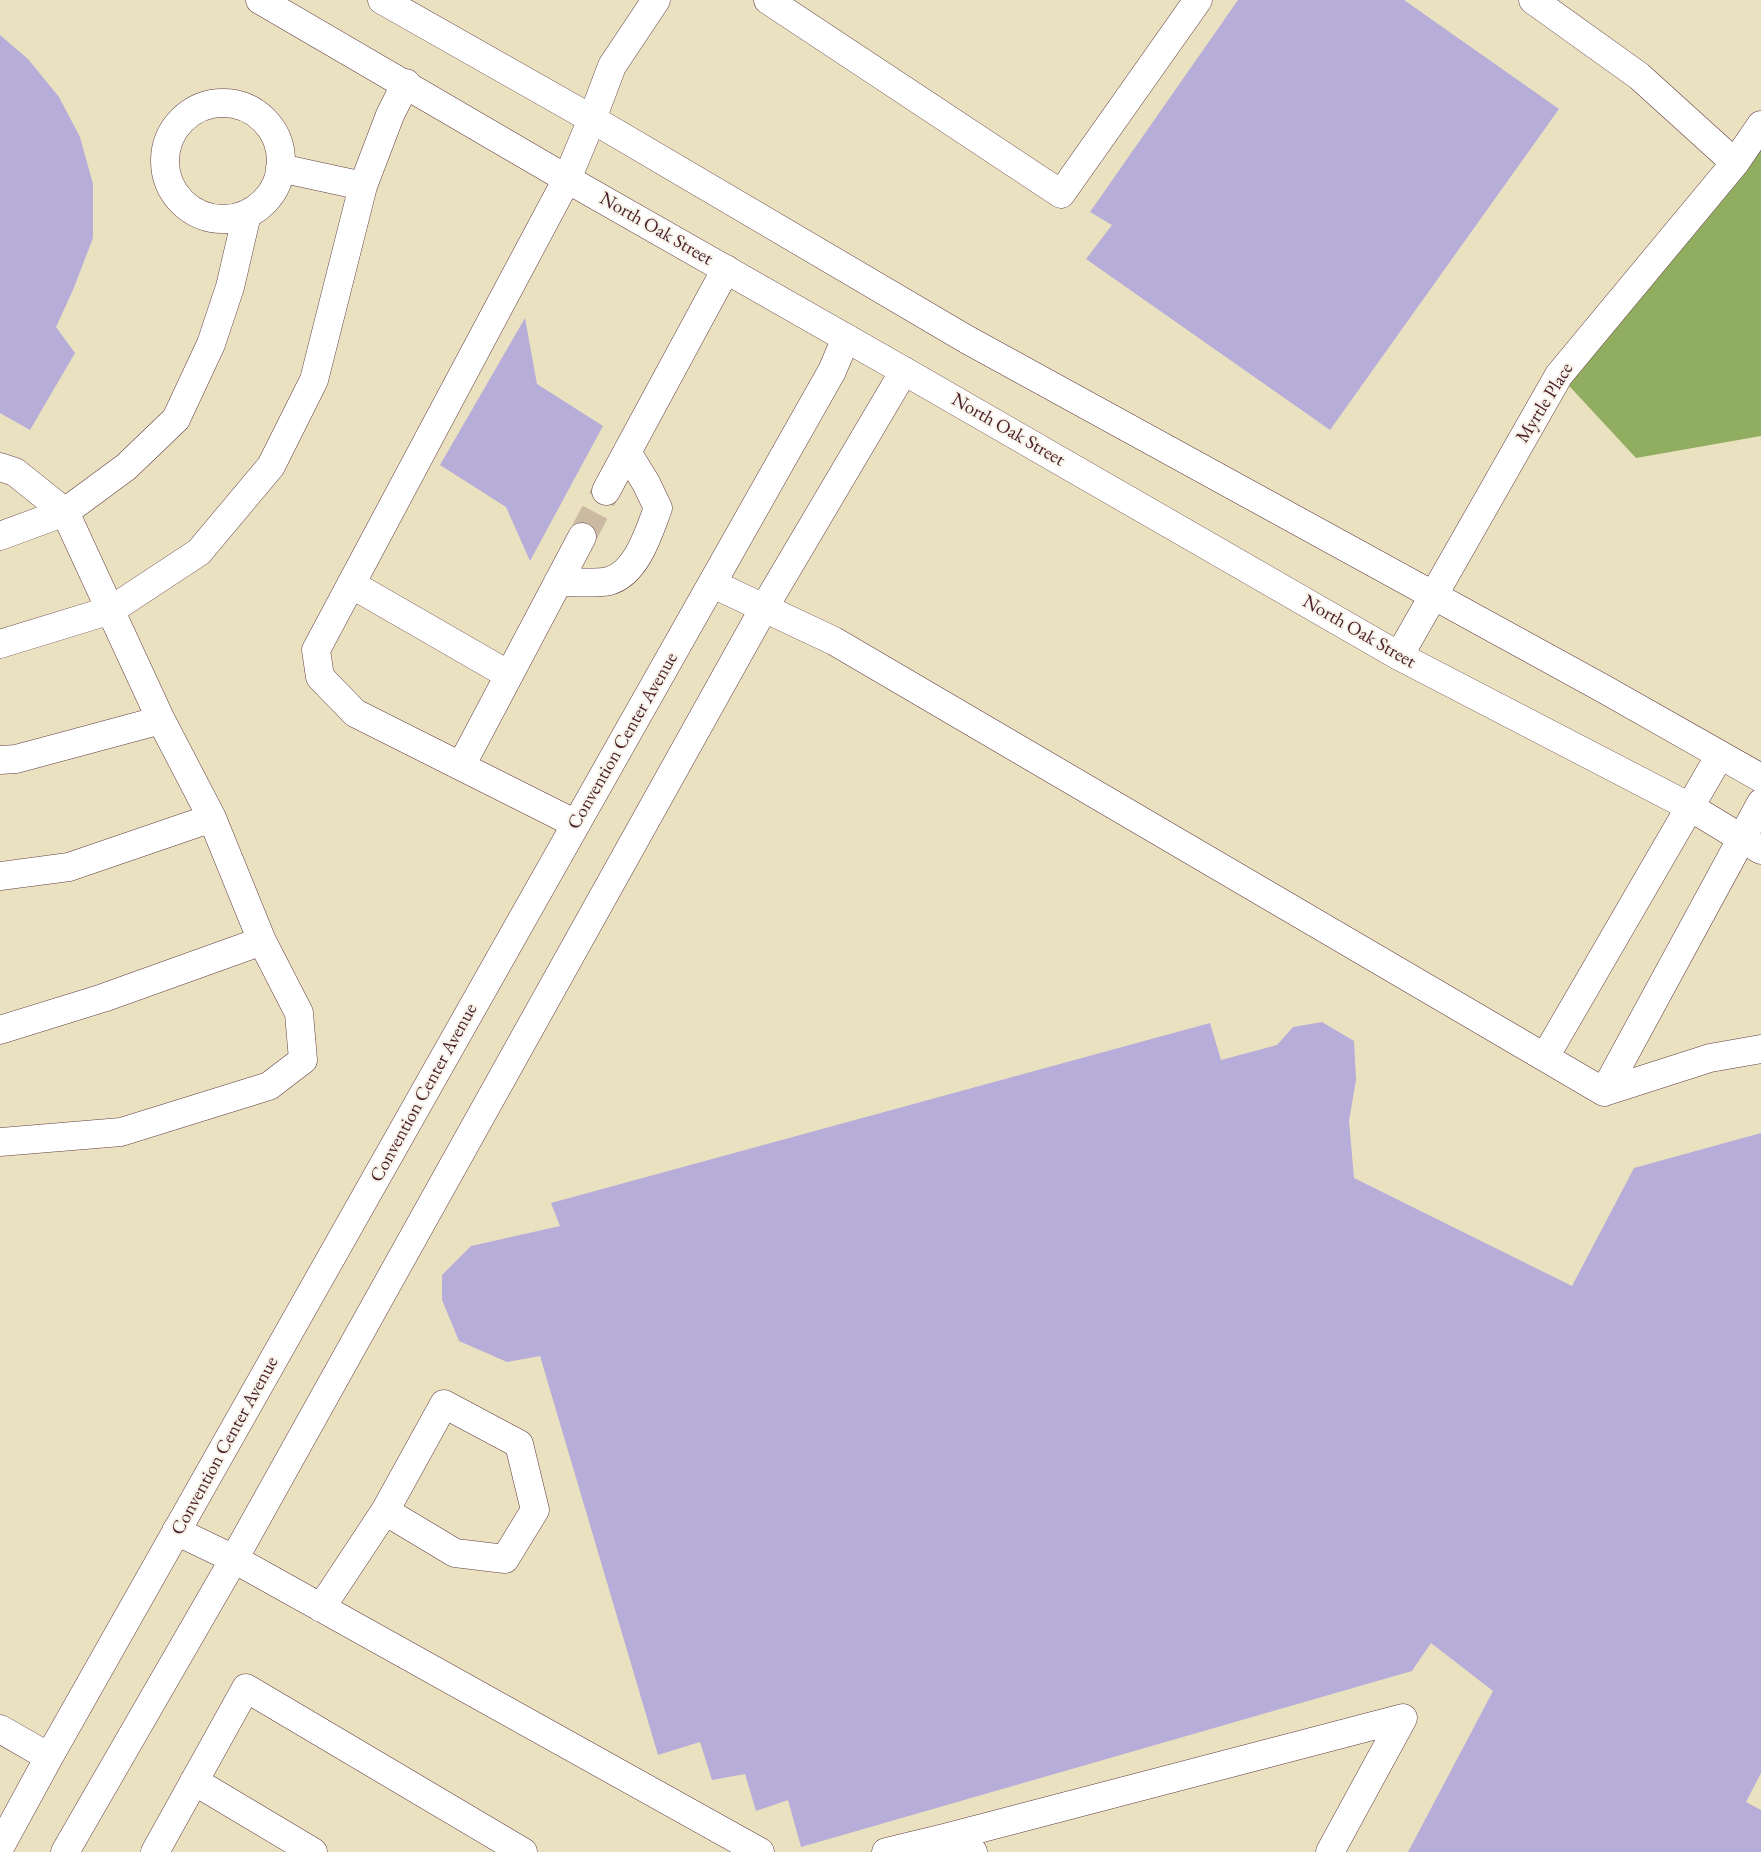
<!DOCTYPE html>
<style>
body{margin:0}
canvas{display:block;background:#eae1c0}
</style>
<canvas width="1761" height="1852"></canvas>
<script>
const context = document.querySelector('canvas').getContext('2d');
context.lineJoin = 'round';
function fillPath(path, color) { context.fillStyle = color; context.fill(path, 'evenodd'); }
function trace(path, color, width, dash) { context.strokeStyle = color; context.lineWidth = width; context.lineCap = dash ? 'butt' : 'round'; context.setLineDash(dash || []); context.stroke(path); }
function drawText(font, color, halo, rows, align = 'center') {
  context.font = font + ' "EB Garamond",serif'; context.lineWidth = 4; context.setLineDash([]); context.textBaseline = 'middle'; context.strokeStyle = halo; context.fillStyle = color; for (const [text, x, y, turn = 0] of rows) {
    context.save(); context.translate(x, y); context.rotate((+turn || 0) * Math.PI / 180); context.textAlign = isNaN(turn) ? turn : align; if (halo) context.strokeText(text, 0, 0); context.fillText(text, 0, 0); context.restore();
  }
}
fillPath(new Path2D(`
 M1761 125V436L1636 458 1559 375Z`), '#91ad60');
fillPath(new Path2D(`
 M1238 0H1404L1559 109 1330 430 1086 259 1112 225 1090 212Z
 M0 35 28 59 59 97 80 137 93 184V238L73 290 56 327 75 353 30 430 0 413Z
 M525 318 537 384 603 426 530 561 506 507 440 465Z
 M1322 1022 1354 1041 1356 1080 1349 1121 1354 1178 1572 1286 1634 1168 1761 1133V1773L1746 1802 1761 1810V1852H1408L1493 1691 1431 1643 1412 1671 801 1847 788 1800 756 1811 745 1774 712 1780 700 1742 658 1755 540 1356 507 1362 459 1341 442 1300V1275L471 1246 560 1226 551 1203 1210 1023 1221 1060 1277 1045 1293 1027Z`), '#b7add9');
trace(new Path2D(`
 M582 537 606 491`), '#cabaa2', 28, [28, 14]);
const minor = new Path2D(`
 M768 0 1061 194 1198 0
 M1533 0 1639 76 1735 163
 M165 161a58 58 0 1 1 116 0a58 58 0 1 1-116 0Z
 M280 168 363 186
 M0 467 15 472 65 512 161 720 212 818 262 941 299 1013 303 1060 269 1086 121 1132 0 1142
 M606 491 726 269
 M0 536 65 512 126 467 176 419 211 344 230 287 247 214
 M558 582C570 582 599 584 609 581 637 573 649 532 658 508L646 483 627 452
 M351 584 509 675
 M713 584 834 641 1604 1092 1710 1058 1761 1049
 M0 644 111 610 199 552 271 466 314 380 363 186 390 115 406 83
 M1399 656 1559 375 1735 163 1761 125
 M0 760 16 759 161 720
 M461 766 582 537
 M576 824 355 713 320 677 316 650 567 179 592 119 612 66 656 0
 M0 876 69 867 212 818
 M0 1030 103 998 262 941
 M1545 1057 1720 755
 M1604 1092 1761 803
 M176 1531 234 1559 760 1852
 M321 1608 385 1511 444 1404 519 1444 535 1510 505 1559 455 1553 385 1511
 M0 1729 49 1757
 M194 1781 313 1852
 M948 1837 1403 1718 1330 1852
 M0 1847 49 1757 832 371 846 338
 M65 1852 234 1559 764 608 904 371
 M155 1852 246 1688 523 1852
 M886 1852 948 1837 973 1852`);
const major = new Path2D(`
 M260 0 567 179 904 371 1399 656 1690 807 1761 850
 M382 0 592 119 966 339 1604 689 1761 778`);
trace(minor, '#623c41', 29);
trace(major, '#623c41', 29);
trace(minor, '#fff', 28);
trace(major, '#fff', 28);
drawText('19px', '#4a1f2b', '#f7f3e8', [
 ["North Oak Street",656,229,30],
 ["Myrtle Place",1545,403,-58],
 ["North Oak Street",1008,430,30],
 ["North Oak Street",1359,632,30],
 ["Convention Center Avenue",623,741,-60],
 ["Convention Center Avenue",424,1093,-61],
 ["Convention Center Avenue",225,1446,-61]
]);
</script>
